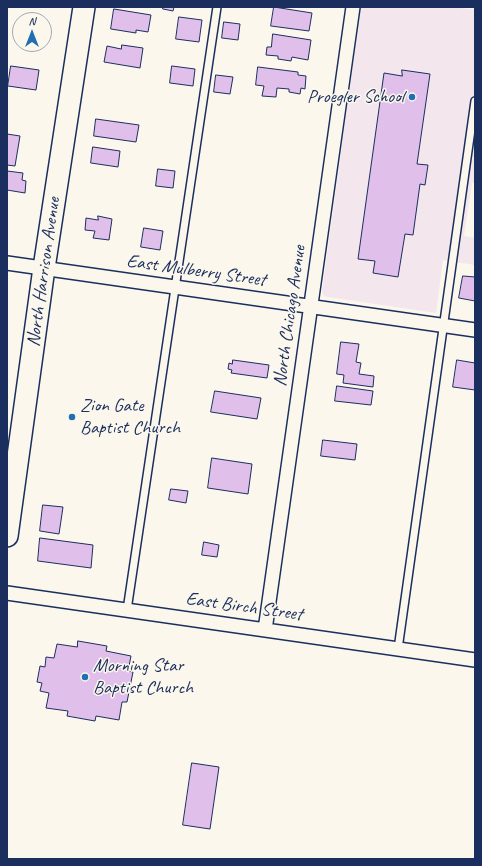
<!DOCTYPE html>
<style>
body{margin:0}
#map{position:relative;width:482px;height:866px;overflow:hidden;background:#fbf7ec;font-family:Caveat,sans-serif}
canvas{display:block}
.frame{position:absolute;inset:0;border:8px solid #1b2f5e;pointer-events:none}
.north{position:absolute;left:12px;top:12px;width:40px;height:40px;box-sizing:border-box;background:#fbf7ec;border:1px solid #a1a7b3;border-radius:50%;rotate:0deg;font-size:11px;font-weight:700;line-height:16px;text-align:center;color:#1b2f5e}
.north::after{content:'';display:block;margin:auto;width:14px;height:18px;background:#1f6fb2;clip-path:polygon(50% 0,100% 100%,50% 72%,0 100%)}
</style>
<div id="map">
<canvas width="482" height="866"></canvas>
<div class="frame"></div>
<div class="north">N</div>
</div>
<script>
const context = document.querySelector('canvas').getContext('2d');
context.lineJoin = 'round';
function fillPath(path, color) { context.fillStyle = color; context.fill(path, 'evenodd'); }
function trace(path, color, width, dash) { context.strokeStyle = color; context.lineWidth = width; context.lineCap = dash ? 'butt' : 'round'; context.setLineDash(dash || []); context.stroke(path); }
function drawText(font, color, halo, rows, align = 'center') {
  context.font = font + ' Caveat,sans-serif'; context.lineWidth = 3; context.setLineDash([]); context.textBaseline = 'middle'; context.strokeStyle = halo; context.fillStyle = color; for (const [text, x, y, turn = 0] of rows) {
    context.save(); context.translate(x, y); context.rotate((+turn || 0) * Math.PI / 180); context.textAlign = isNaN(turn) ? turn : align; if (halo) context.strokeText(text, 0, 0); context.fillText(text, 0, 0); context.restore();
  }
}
fillPath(new Path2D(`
 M361 7H453L475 10V183H472L464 236 475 238V265L443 260 436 313 328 297 324 296 322 291Z`), '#f3e6ec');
const building = new Path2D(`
 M163 7H179H174L173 11 163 9Z
 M274 7 312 13 309 31 271 26Z
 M114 9 151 15 148 32 136 30V33L111 29Z
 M179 17 202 20 199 42 176 39Z
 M224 22 240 24 238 40 222 38Z
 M273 34 311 40 308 60 292 57 291 61 278 59V56L266 55 267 47H271Z
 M122 45 143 48 140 68 104 62 107 46 121 49Z
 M11 66 39 70 36 90 8 86Z
 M172 66 195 69 193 86 170 83Z
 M258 67 298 72V75L306 76 305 89 301 88 300 94 289 92V89L277 88 276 97 262 96 264 86 256 85Z
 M402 70 430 74 417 164 428 165 425 185 420 184 413 235 405 234 398 277 373 273 375 261 358 259 384 73 402 76Z
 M216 75 233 77 230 94 214 92Z
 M96 119 139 125 136 142 94 136Z
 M7 134 20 136 15 166 7 165Z
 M93 147 120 151 118 167 91 163Z
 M158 169 175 171 173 188 156 186Z
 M7 171 23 173 22 180 26 181 25 193 7 190Z
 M98 216 112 219 109 240 93 238 95 231 85 230 86 218 98 220Z
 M144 228 163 231 160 250 141 247Z
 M463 276 475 277V301L459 298Z
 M341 342 359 344 356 362 361 363 359 374 374 376 373 387 343 383 344 375 337 374Z
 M233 360 269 365 267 378 231 373 232 370 228 369 229 363 232 364Z
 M457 360 475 363V390L453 387Z
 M337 386 373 391 371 405 335 401Z
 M215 391 261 398 257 419 211 412Z
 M323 440 357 444 355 460 321 456Z
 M212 458 252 464 248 494 208 488Z
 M171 489 188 491 186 503 169 500Z
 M43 505 63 507 59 534 40 531Z
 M40 538 93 545 91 568 38 561Z
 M204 542 219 545 217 557 202 555Z
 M78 641 107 646 106 651 131 656 128 671 133 672 127 702H122L119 720 96 716 95 721 67 716 68 711 46 708 49 693 40 691 42 683 37 682 40 666 45 667 46 657 54 658 57 644 77 647Z
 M192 763 219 767 210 829 183 825Z`);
fillPath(building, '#e0bfeb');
trace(building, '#1b2f5e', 1);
const lane = new Path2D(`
 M127 610 217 7
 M398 649 475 101`);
const street = new Path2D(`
 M7 263 475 330
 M7 593 475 660
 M265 630 353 7`);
const primary = new Path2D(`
 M7 536 44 268 84 7`);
trace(lane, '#1b2f5e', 10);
trace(street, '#1b2f5e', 16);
trace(primary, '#1b2f5e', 24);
trace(lane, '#fbf7ec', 7);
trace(street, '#fbf7ec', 13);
trace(primary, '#fbf7ec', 21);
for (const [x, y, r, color] of [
 [412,97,4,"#1f6fb2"],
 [72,417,4,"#1f6fb2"],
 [85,677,4,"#1f6fb2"]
]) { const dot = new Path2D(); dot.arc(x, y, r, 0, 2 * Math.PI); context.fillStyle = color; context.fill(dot); trace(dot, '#fbf7ec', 1.5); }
drawText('19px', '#1b2f5e', '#fbf7ec', [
 ["Proegler School",404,97,"right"],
 ["Zion Gate",80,406],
 ["Baptist Church",80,428],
 ["Morning Star",93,666],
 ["Baptist Church",93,688]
], 'left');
drawText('19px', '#1b2f5e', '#fbf7ec', [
 ["East Mulberry Street",196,271,8],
 ["North Harrison Avenue",44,272,-82],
 ["North Chicago Avenue",290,316,-82],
 ["East Birch Street",244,607,8]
]);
</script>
